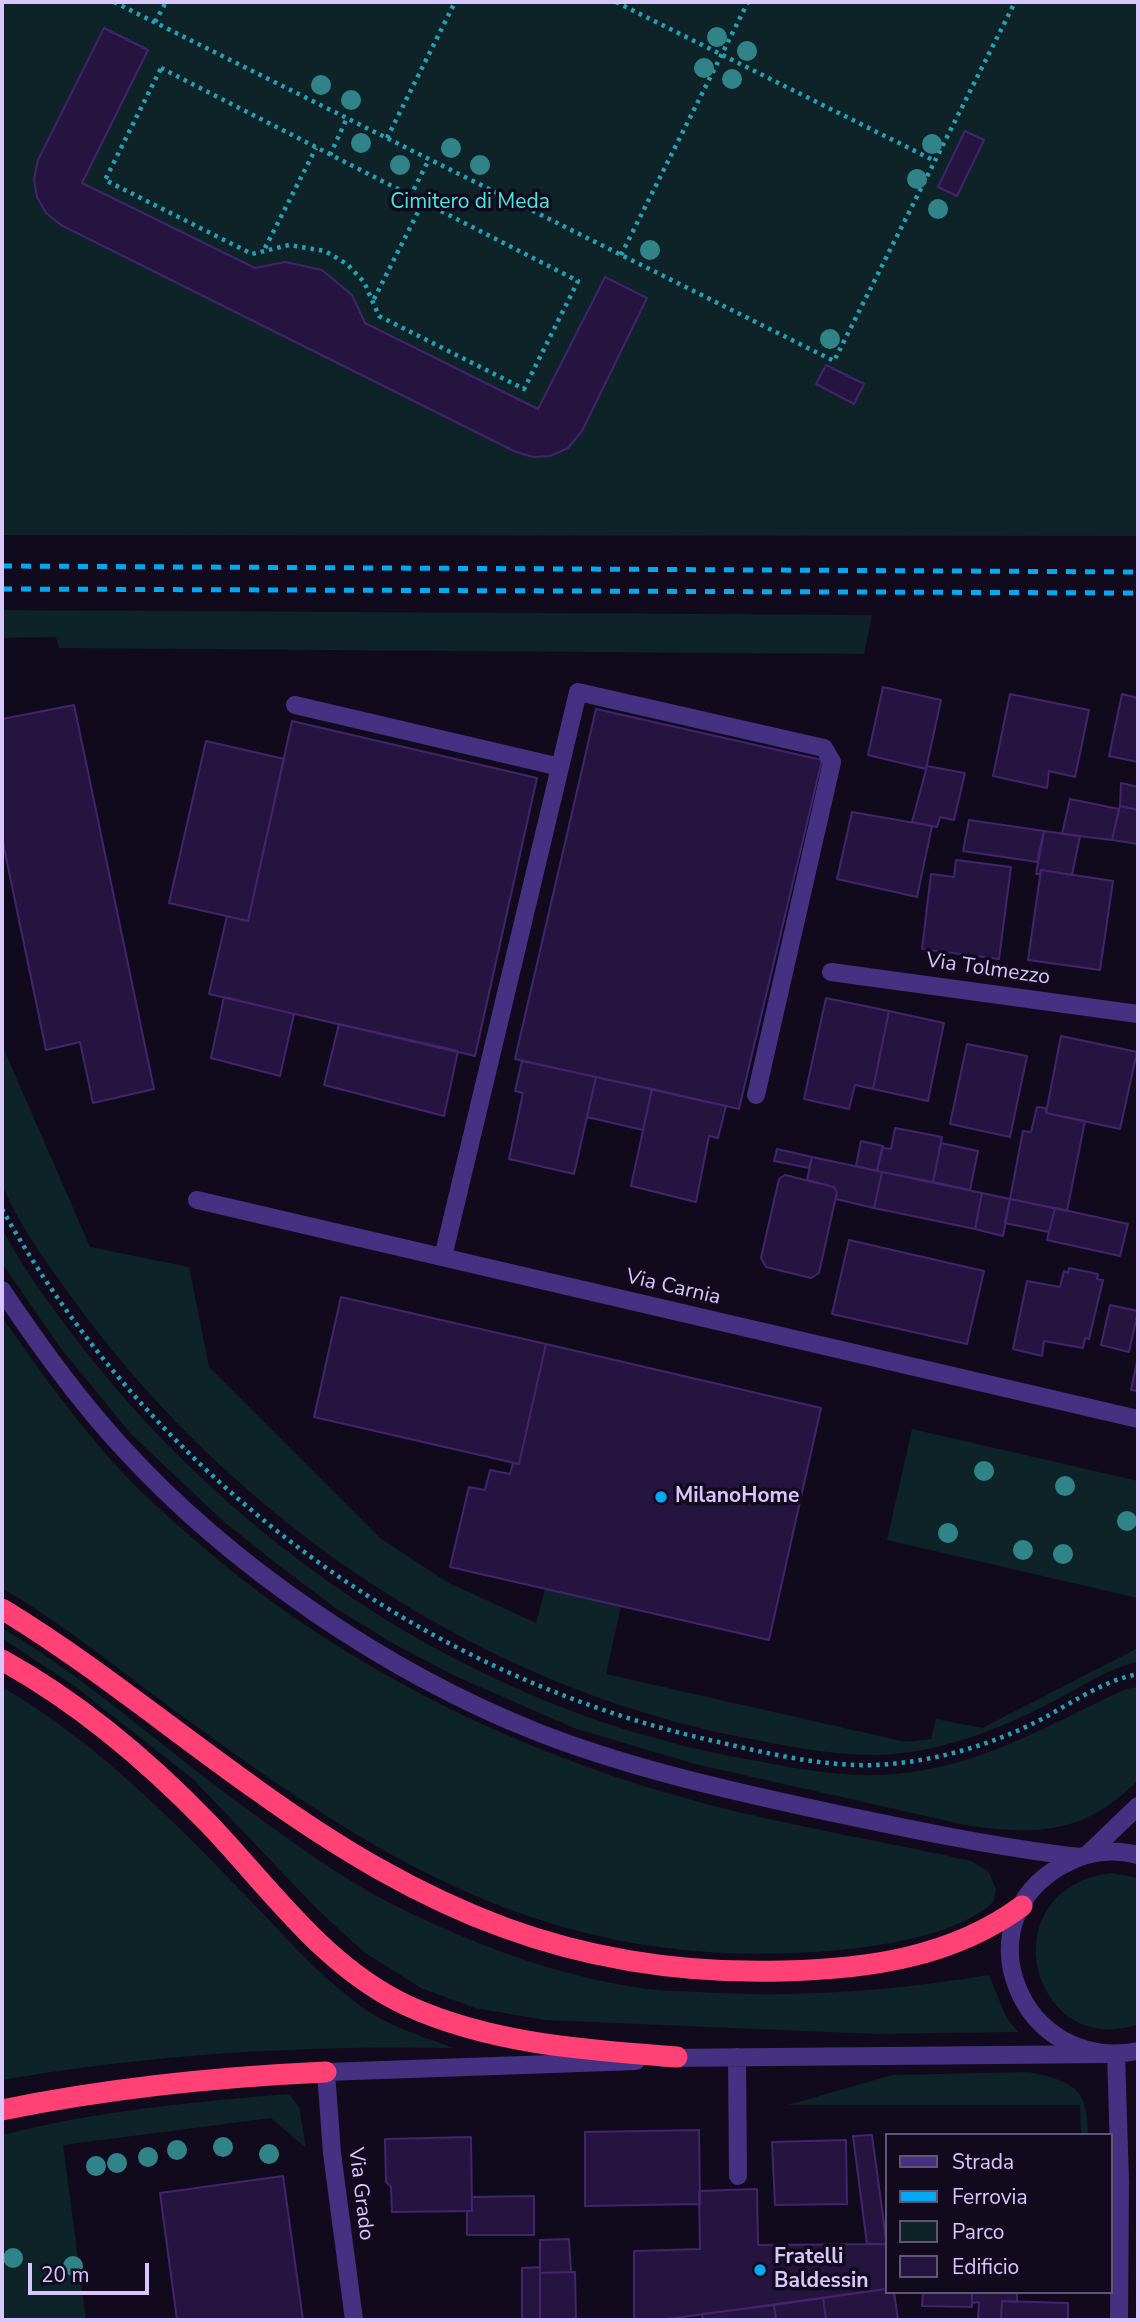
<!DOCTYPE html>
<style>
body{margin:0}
#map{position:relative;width:1140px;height:2322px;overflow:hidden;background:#110a1d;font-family:"Nunito Sans",sans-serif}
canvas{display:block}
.frame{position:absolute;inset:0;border:4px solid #d8c6ff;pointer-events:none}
.legend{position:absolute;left:885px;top:2133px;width:228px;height:161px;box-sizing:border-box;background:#110a1d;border:2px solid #615577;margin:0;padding:9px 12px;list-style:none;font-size:21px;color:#d8c6ff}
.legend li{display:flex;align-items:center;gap:14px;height:35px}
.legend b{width:35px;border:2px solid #615577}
.scale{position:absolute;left:28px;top:2263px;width:121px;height:32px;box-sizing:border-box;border:4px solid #d8c6ff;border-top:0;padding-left:9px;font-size:21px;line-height:24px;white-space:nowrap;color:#d8c6ff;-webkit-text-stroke:5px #110a1d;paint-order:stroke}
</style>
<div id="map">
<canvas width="1140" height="2322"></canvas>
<div class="frame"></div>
<ul class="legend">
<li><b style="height:9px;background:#443181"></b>Strada</li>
<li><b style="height:9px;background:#00a9f1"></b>Ferrovia</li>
<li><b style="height:19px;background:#0d2328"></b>Parco</li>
<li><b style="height:19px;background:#261440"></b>Edificio</li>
</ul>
<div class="scale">20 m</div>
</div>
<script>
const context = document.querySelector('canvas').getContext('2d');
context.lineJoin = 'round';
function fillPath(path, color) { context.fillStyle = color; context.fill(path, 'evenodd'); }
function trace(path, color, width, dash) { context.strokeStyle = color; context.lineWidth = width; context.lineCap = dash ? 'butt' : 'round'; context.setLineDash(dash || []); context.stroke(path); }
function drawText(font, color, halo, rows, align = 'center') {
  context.font = font + ' "Nunito Sans",sans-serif'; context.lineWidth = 7; context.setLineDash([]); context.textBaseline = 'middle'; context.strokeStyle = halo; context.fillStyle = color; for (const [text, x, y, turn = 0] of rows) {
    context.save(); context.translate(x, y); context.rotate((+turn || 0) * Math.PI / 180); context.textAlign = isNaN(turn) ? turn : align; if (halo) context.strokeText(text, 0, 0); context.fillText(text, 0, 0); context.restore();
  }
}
fillPath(new Path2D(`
 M2 2H1138V536L2 535Z
 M2 610 872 615 864 654 59 648 56 637 2 638Z
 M2 1045 90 1247 189 1267 209 1367 380 1538 447 1582 536 1623 545 1589 621 1606 606 1674 906 1742 931 1739 936 1719 982 1728 1138 1648V1662C1108 1668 1083 1686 1056 1700 1001 1729 940 1753 877 1755 831 1755 786 1746 741 1737 480 1686 239 1523 81 1310 54 1273 22 1231 4 1189 0 1170 2 1072 2 1045Z
 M2 1229C28 1278 64 1324 98 1367 260 1565 488 1711 740 1758 786 1766 834 1777 880 1775 977 1770 1041 1728 1126 1689L1138 1687V1780C1086 1834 1036 1836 966 1825L695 1764 574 1728 455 1676 396 1645 337 1609 277 1564 223 1521 131 1434 59 1346 2 1263Z
 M2 1317C33 1361 64 1405 99 1446 126 1479 158 1508 189 1535 337 1666 516 1753 706 1804 794 1827 883 1841 971 1861L989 1872 996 1890 993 1902C956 1938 864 1949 814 1952 559 1968 395 1871 196 1726 132 1680 70 1628 2 1588Z
 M912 1429 1138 1481V1598L887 1540Z
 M2 1628C88 1679 163 1748 244 1807 295 1844 349 1884 406 1911 478 1946 554 1974 634 1987 655 1991 678 1991 699 1992 797 1998 892 1991 989 1975L1006 2017 1018 2032 876 2034 545 2020 475 2008 421 1988 364 1952 318 1910 193 1779 76 1687 2 1638Z
 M2 1687C96 1742 172 1819 247 1897 283 1934 317 1974 358 2004 386 2026 422 2036 454 2048 302 2045 152 2054 2 2080Z
 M1112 1873 1138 1878V2024C1032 2062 986 1888 1112 1873Z
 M1029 2072C1073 2082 1088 2087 1088 2135H1081L1080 2105H788L892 2075Z
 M289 2094 299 2107 306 2148 271 2118 63 2145 86 2320H2V2135C96 2111 192 2102 289 2094Z`), '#0d2328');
const building = new Path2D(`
 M104 28 148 50 82 183 255 268 285 262 322 270 352 295 365 323 538 409 605 277 647 298 582 431 568 448 550 456 533 457 516 452 61 225 46 213 37 197 34 179 38 160Z
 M965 131 984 140 957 196 938 187Z
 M826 365 864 384 854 404 816 384Z
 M883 687 941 700 926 769 868 755Z
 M1010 694 1089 710 1075 777 1049 771 1047 788 993 776Z
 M1122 694 1138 698V762L1109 756Z
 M74 705 154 1089 93 1103 80 1042 46 1050 2 838V719Z
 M596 709 822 760 739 1109 515 1059Z
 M292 721 537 778 475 1056 209 994 227 916 248 921Z
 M206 741 284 759 248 921 169 903Z
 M927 766 965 773 954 820 940 817 937 827 912 822Z
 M1121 783 1138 787V810L1120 806Z
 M1070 799 1119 809 1112 840 1062 834Z
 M1120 806 1138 810V844L1112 840Z
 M852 812 932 826 917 897 837 879Z
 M969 820 1044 831 1037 862 963 851Z
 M1044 831 1080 836 1072 875 1041 870 1040 874H1036Z
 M956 860 1011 867 999 959 922 949 931 874 954 877Z
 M1041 870 1113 881 1100 970 1028 960Z
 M224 997 294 1014 280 1076 211 1058Z
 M826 998 889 1011 873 1089 855 1085 849 1109 804 1099Z
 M889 1011 944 1023 928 1101 873 1089Z
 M339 1024 458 1051 444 1116 324 1085Z
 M1061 1036 1137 1052 1120 1129 1046 1113Z
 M967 1044 1027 1056 1010 1137 950 1124Z
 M522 1061 596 1077 574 1174 509 1159 523 1093 515 1091Z
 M596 1077 652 1089 643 1130 587 1117Z
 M652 1089 726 1106 718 1138 709 1136 696 1202 631 1186Z
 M1037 1107 1046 1108V1113L1085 1121 1067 1211 1010 1199 1023 1131 1031 1132Z
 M895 1128 942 1137 933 1182 877 1171 882 1148 891 1149Z
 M861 1141 883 1146 877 1171 856 1166Z
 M941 1143 978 1151 970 1190 933 1182Z
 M777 1149 812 1157 809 1168 774 1161Z
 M812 1157 882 1172 874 1208 836 1199 837 1192 834 1187 807 1180Z
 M882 1172 982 1193 975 1229 874 1208Z
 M785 1175 834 1187 837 1192 819 1273 811 1278 766 1267 761 1258 779 1179Z
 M982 1193 1010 1199 1003 1236 975 1229Z
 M1010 1199 1055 1208 1049 1232 1005 1223Z
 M1055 1208 1128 1224 1120 1256 1047 1240Z
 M849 1240 984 1271 967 1344 832 1314Z
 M1069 1268 1098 1274 1097 1279 1103 1280 1089 1339 1085 1338 1083 1348 1044 1341 1042 1356 1013 1349 1027 1281 1060 1287 1064 1271 1068 1273Z
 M341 1297 546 1344 519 1464 314 1417Z
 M1110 1305 1138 1311 1129 1352 1101 1345Z
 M546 1344 821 1408 769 1640 450 1567 469 1487 485 1490 490 1470 510 1474 513 1463 519 1464Z
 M1138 1357V1391L1131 1390Z
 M699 2130 700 2204 585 2206V2132Z
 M872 2135 886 2239V2244H867L853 2136Z
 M471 2137 472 2211 392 2212 391 2187 386 2182 385 2139Z
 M846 2140 847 2204 775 2205 772 2142Z
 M283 2176 303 2320H177L160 2193Z
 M757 2189 758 2245 886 2244V2289L661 2320H634V2251L700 2249 699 2191Z
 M534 2196V2235H467V2211H472V2197Z
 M569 2239 571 2272 540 2273V2240Z
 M540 2267V2320H522V2268Z
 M575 2272 576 2320H540V2273Z
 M886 2289V2292H894L898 2320H826L823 2298Z
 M923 2292H972V2307L922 2306Z
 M972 2292H1017V2302L1002 2301 1001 2320H978L979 2302 972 2303Z
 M823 2298 826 2320H776L774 2305Z
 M1002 2301 1068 2303V2320H1001Z
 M774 2305 776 2320H703L702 2314Z`);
fillPath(building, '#261440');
trace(building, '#42246e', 2);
trace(new Path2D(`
 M114 2 834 361 1015 2
 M616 2 935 161
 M155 22 166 2
 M161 68 578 281 524 389 379 316 364 282 347 264 325 251 289 245 252 254 105 180Z
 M387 138 455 2
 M330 155 347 118
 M410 197 429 159
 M265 248 316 148
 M621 255 748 2
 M374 299 423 202
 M2 1209C151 1476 416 1675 714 1741 766 1753 823 1767 876 1765 933 1762 989 1746 1040 1720 1072 1703 1102 1681 1138 1674`), '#23a2b7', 4.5, [3.5, 5]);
trace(new Path2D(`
 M295 705 560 767
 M831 972 1138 1014
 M197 1200 1138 1419
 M443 1257 578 692 824 748 832 762 756 1095
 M2 1290C38 1344 77 1398 121 1446 230 1566 386 1672 537 1732 629 1768 727 1790 824 1811 909 1829 994 1847 1080 1857
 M1088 1854 1138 1806
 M1138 1855C1111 1848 1085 1852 1061 1866 960 1923 1021 2074 1138 2051
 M1116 2054 1120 2181 1119 2320
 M737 2057 738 2176
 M663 2058 1107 2054
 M354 2320 332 2153 326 2072 636 2061`), '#443181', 18);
trace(new Path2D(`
 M2 1609C91 1663 172 1730 257 1790 424 1910 575 1977 784 1971 868 1969 953 1957 1022 1906
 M2 1660C78 1702 149 1762 209 1824 270 1888 325 1968 408 2006 492 2044 586 2050 677 2057
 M2 2110C109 2088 216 2077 326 2072`), '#ff4176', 21);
trace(new Path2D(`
 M2 566 1138 572
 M2 589 1138 593`), '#00a9f1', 5, [10, 9]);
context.fillStyle = '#308488';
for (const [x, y] of [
 [717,37],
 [747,51],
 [704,68],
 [732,79],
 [321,85],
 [351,100],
 [361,143],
 [932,144],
 [451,148],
 [400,165],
 [480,165],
 [917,179],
 [938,209],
 [650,250],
 [830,339],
 [984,1471],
 [1065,1486],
 [1127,1521],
 [948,1533],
 [1023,1550],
 [1063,1554],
 [223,2147],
 [177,2150],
 [269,2154],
 [148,2157],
 [117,2163],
 [96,2166],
 [13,2258],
 [73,2266]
]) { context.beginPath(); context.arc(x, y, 10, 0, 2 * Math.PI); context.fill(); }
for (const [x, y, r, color] of [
 [661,1497,7,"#00a9f1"],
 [760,2270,7,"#00a9f1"]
]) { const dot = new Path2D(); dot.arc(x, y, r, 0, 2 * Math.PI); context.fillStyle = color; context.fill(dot); trace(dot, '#110a1d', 2.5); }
drawText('21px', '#49e8e0', '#110a1d', [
 ["Cimitero di Meda",470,203]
]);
drawText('21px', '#d8c6ff', '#110a1d', [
 ["Via Tolmezzo",988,970,8],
 ["Via Carnia",673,1288,13],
 ["Via Grado",360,2194,83]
]);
drawText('bold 21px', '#d8c6ff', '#110a1d', [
 ["MilanoHome",675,1497],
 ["Fratelli",774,2258],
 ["Baldessin",774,2282]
], 'left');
</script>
